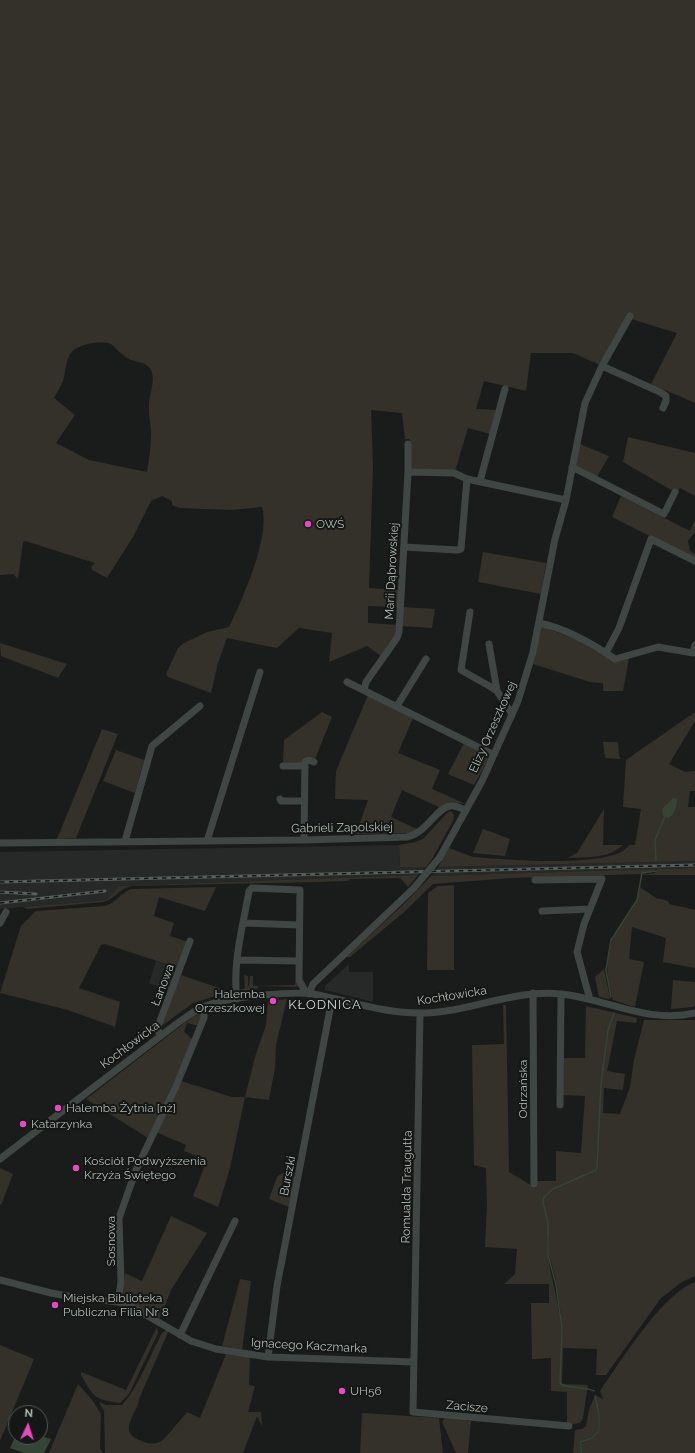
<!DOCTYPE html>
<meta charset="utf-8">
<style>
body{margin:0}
#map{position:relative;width:695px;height:1453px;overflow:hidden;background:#1a1c1b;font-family:Raleway,sans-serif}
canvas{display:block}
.north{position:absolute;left:8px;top:1405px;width:40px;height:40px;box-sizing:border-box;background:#151716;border:1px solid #525854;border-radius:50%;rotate:4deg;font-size:11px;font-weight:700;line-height:16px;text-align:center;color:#aebab1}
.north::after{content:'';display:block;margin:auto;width:14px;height:18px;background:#e44ac1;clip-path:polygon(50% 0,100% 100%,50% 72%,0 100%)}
</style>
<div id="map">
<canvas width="695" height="1453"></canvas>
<div class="north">N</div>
</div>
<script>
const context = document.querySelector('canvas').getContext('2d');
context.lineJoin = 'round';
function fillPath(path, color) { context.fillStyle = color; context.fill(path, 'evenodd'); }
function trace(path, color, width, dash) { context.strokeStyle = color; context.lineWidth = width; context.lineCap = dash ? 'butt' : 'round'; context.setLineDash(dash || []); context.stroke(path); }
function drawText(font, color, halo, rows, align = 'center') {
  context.font = font + ' Raleway,sans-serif'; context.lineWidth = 4; context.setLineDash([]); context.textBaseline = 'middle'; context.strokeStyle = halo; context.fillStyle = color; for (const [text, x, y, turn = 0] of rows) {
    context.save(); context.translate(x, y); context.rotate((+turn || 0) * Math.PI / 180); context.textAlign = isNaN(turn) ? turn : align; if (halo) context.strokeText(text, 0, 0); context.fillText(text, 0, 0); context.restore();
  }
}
fillPath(new Path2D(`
 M399 845 400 867H426L418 875 119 886 106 900 0 909V852Z
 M695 861V868L431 876 438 867Z
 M156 961 179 968 170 992 149 983Z
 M349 964V972H373V1002L325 990V986Z`), '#262928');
fillPath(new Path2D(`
 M0 0H695V403L651 384 677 333 631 319 600 365 573 353H531L526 391 484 381 476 409 497 410 490 434 468 428 455 471 411 469V442L409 439H405L402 413 371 410 373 465 369 588 399 590 397 607 368 606V623L397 625 394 638 381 656 367 646 329 662 332 633 299 628 277 648 227 638 218 663 211 693 168 677 166 674 178 648 184 643 207 632 229 627C242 600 271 536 262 507L231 510 180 508 172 505V501L162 496 151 501 133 537 107 578 92 570 91 567 95 563 25 541 23 542 18 579 13 574 0 575ZM93 343C117 341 110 346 127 358 134 363 145 360 151 370 156 380 149 394 149 405 148 415 151 424 151 433 151 446 149 460 147 472L89 460 56 443 75 415 54 398C57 392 61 387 63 381 69 357 65 348 93 343Z
 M628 437 695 453V496L680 488 678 491H673L623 462Z
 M580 444 609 456 597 477 576 466Z
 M621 496 690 531 695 520V532L688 541 690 551 695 554V559L612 517Z
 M483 552 546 563 541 594 478 582Z
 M403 607 435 609 432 628 401 626Z
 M541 626 577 640 615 662 629 658 623 691H603V683L590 682 533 664Z
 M0 643 67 664 58 678 1 656Z
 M368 695 413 718 398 753 440 770 432 789 466 804 450 802 441 808 402 790 391 817 417 829 410 833 356 834 368 800 335 799 336 771Z
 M322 712 332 717 315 759 305 757 303 764H283L284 740Z
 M695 712V721L669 764 685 772 695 771V791H690L688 807H695V861L438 867 449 848 473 857 487 858C511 860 618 868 629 845H635L641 809 623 807 626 760Z
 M102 729 118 734 76 838 57 839Z
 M603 742H618L619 756 621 759 605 758Z
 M464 743 490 756 474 785 448 774Z
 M116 750 144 760 135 793 103 781Z
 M604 809 603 845H623C609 859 586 857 567 858L577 853Z
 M451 811 454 815 453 821 432 859 426 867H400L399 845 415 842 423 839 447 813Z
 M483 829 510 839 505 856 473 853Z
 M695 868V875H642L655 873 657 869Z
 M655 869 654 872 641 874 511 878 433 884 403 913 350 957H346L405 903 431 876Z
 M418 875 408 887 400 878 350 879 348 881 317 882 133 886C118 888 116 899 103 902L27 909 23 907 106 900 119 886Z
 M454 885V970H427L428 893 438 886Z
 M216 887 205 911 159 897 154 916 174 923 170 936 189 942 179 968 105 944 101 945 79 988 120 1002 115 1027 68 1010 0 993 21 926 36 911 105 906C115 903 121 893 131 889Z
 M640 887 656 898 668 901 669 904 695 910V968L663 962 666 938 632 927 629 959 644 962 635 1007 613 1000C608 981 603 954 614 936 624 918 637 909 640 887Z
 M604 969 610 998 609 999 599 997 595 977Z
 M181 975 231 992V994L215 996 193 1003 163 1025 162 1021Z
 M244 975 248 976V986L246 987 249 986 250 976H253V986L295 985 296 978 298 987 258 986V988L240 993 237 991 245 988Z
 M673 980 695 982V1005L693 1007 671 1009Z
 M287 999 276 1045 275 1068 269 1100 245 1097 230 1168 218 1207 193 1196 207 1160 184 1151 186 1145 156 1132 181 1081 232 1097H245L255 1057 266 1025 268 1001Z
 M503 1005H506L509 1172 536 1188V1181H556V1151L581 1153 585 1096 563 1095 562 1058H585L586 1006 637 1018 636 1023 617 1021 607 1071 625 1074 623 1090 604 1088 603 1113 620 1114 630 1087 634 1060 644 1020H695V1276L682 1282 661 1298 606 1375H596L597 1349 563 1348 562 1384 588 1385 583 1418 581 1422 575 1424H567V1392L551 1391V1358L532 1359 531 1303H549V1284H504L515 1274 517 1249 485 1247 487 1203 486 1168 474 1165 472 1045 504 1044ZM548 1236 549 1255 555 1276 561 1314 559 1313C556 1287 546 1264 547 1237Z
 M199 1012 202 1015 199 1026 187 1023 184 1032 193 1040 148 1138 86 1099Z
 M0 1168 13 1174 1 1205 0 1204Z
 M282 1173 296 1176 291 1208 269 1199 277 1177Z
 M171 1216 207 1233 171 1290 160 1318 123 1298 125 1273 142 1281Z
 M240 1279 251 1281 242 1350 222 1346Z
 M695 1282V1453H581L582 1443 594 1437 600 1431V1413L595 1395 603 1399 600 1391C622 1360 661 1295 695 1282Z
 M157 1327 158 1333 129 1394 120 1403C94 1400 93 1396 81 1375V1372L126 1390Z
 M166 1330H169L139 1399C138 1409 128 1420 129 1429 129 1434 134 1438 139 1440 158 1449 164 1440 175 1426 179 1421 184 1417 187 1412L200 1418 226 1354 250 1357 249 1385 255 1386 248 1412H261L262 1426 257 1416 243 1453H105L104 1411 99 1402 106 1405H122C138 1388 150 1355 162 1333Z
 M0 1345 34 1359 0 1441Z
 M78 1384 93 1401 101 1414 100 1448 103 1453H49Z
 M595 1396 599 1413 598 1432 592 1437 581 1442 580 1453H573L575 1430 582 1429 586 1426 589 1409Z
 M362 1413 439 1418 443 1453H360Z
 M445 1418 471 1421 468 1453H456L442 1422Z`), '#34312a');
fillPath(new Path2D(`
 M673 798 677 799C678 805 674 814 669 818L663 816 662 809Z
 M16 1435V1437L40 1436 51 1439 44 1453H24L10 1448Z`), '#344435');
trace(new Path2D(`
 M656 860 655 840 665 816
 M611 997 606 970 611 940 637 900 642 873 656 871
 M594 1391C585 1386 564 1389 560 1383L562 1328 556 1285 548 1255V1224L543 1202 544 1197 553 1189 596 1170 597 1167 601 1084 608 1030 614 1013
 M581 1453V1442L592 1438 599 1431V1413L595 1396`), '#344435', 1.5);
trace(new Path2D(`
 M602 366 660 392 666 396V401L663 408
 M572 467 664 514 675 492
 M408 472 454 473 467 479 566 500
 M480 481 505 389
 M404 547 457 550 461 549 467 479
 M470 612 461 670 491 687 497 691
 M539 623C565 628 593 644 615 659L658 647 693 653 695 645
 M489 644 497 691 512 714
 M606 653 619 628 651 539 695 561
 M347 682 494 755
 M364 690 366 682 397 638 399 632 408 472V444
 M397 706 426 659
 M283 766H305
 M280 799 281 801H304
 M304 840 305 762 308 760 314 762
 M125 841 152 746 200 706
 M207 841 260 672
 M0 843 304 840 407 837C427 833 436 808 450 806 455 805 460 808 465 810
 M440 857 482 781 518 701 533 652 555 539 566 500 585 403 602 366 630 316
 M535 880 602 879 584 924 577 952 589 996 588 999
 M542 911 590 909
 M0 923 6 912
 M244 923 299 925
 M238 960 299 961
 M533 993 534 1184
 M309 994 313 984 414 888
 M237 999C232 964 243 926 249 891L252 888 300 890 299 980 306 993
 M420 1013 413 1412 569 1426
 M161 1036 157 1029 190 941
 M560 1105 561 994
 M0 1159 175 1025C186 1017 197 1008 211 1004 232 997 292 991 313 994 350 1001 385 1014 424 1013 470 1012 514 989 561 994 607 999 648 1024 695 1013
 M0 1280 51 1293 73 1297 118 1302 129 1305 191 1341 216 1349 268 1357 414 1362
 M118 1302 121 1282 119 1218 136 1170 176 1086 204 1018V1006
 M180 1335 235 1221
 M268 1357 277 1286 332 999`), '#404643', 7);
const rail = new Path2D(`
 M0 882 695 865
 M0 892 36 894
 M0 903 105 891`);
trace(rail, '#58605b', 3);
trace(rail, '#151716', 1.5, [4.5]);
trace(new Path2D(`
 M414 888 440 857`), '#404643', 7);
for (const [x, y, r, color] of [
 [308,524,4,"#e44ac1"],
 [273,1001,4,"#e44ac1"],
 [58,1108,4,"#e44ac1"],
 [23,1124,4,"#e44ac1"],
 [76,1168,4,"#e44ac1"],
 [55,1305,4,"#e44ac1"],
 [342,1391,4,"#e44ac1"]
]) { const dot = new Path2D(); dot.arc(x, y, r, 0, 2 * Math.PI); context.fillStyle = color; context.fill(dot); trace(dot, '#151716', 1.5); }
drawText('12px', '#aebab1', '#151716', [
 ["OWŚ",316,524],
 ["Halemba",265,994,"right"],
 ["Orzeszkowej",265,1008,"right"],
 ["Halemba Żytnia [nż]",66,1108],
 ["Katarzynka",31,1124],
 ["Kościół Podwyższenia",84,1161],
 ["Krzyża Świętego",84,1175],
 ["Miejska Biblioteka",63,1298],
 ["Publiczna Filia Nr 8",63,1312],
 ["UH56",350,1391]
], 'left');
drawText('12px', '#aebab1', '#151716', [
 ["Marii Dąbrowskiej",392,571,-87],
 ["Elizy Orzeszkowej",493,727,-66],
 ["Gabrieli Zapolskiej",342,828,-1],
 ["Łanowa",163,985,-69],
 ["Kochłowicka",452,996,-9],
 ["Kochłowicka",130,1045,-37],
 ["Odrzańska",523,1089,-90],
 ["Burszki",288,1176,-79],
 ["Romualda Traugutta",407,1187,-89],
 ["Sosnowa",111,1241,-90],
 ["Ignacego Kaczmarka",309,1346,3],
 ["Zacisze",467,1407,5]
]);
context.letterSpacing = '1px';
drawText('13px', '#ced7d1', '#151716', [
 ["KŁODNICA",325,1005]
]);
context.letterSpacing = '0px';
</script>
